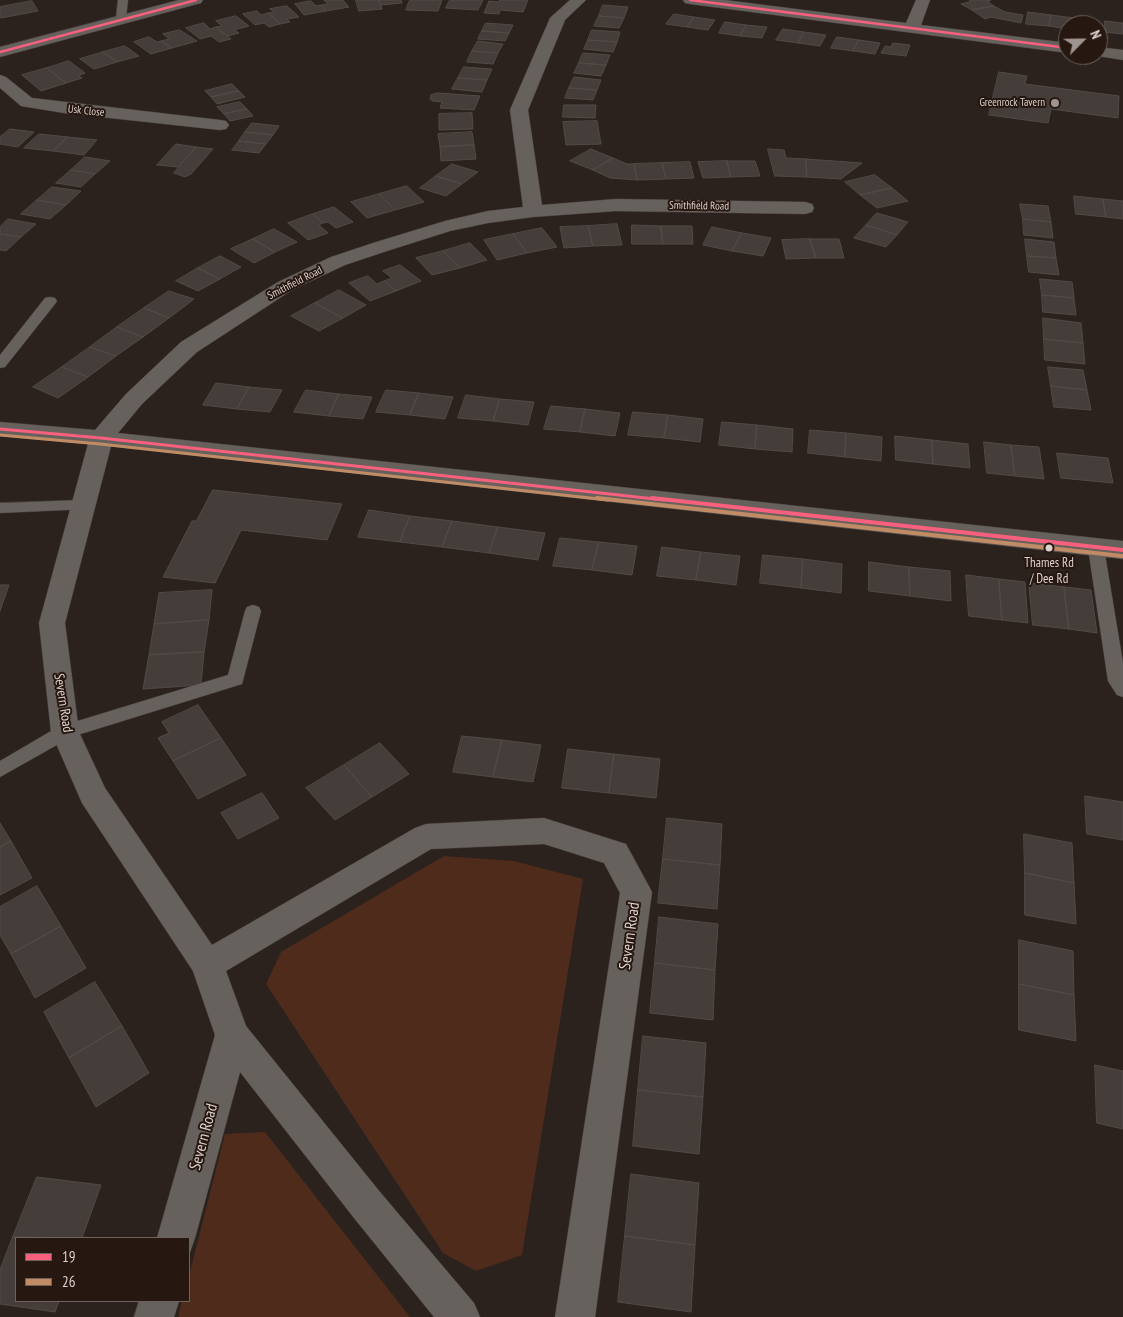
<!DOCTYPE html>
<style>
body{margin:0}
#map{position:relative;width:1123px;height:1317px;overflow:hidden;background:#2b221e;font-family:"PT Sans Narrow",sans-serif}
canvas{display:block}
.legend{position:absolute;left:15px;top:1237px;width:175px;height:65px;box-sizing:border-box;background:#261710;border:1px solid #6f625c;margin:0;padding:6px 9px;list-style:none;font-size:15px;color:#ddd2cd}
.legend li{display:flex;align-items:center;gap:10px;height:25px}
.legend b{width:25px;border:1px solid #6f625c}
.north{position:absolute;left:1058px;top:15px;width:50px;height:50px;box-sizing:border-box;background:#261710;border:1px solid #6f625c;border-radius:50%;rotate:67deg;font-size:14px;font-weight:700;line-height:20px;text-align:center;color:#ddd2cd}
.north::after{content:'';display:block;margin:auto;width:18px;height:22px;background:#9f9490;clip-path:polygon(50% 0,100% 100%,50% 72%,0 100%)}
</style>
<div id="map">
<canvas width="1123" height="1317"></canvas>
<ul class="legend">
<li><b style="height:6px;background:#f8607d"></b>19</li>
<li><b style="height:6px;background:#c18c65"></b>26</li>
</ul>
<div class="north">N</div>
</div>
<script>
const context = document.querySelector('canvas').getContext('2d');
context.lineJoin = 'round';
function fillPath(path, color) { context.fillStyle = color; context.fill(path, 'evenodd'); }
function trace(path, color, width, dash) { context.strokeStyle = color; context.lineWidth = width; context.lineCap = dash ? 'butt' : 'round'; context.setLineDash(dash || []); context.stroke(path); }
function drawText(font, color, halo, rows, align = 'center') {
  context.font = font + ' "PT Sans Narrow",sans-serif'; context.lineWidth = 4; context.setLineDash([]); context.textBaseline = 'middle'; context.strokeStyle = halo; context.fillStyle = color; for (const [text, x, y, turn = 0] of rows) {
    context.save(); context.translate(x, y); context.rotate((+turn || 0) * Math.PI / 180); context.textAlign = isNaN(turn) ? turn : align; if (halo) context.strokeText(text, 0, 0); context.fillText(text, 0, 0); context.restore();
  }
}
fillPath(new Path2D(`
 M444 856 514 861 583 879 522 1255 476 1271 443 1253 266 984 281 952Z
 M265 1132 410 1317H178L182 1301H189V1276L225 1134Z`), '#4f2b1b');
const building = new Path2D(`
 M324 0H343L349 7 326 11 321 5 328 4Z
 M356 0H379L382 9 359 11Z
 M379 0H401L402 3 381 5Z
 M410 0H442L438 11 406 10Z
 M450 0H483L478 10 446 8Z
 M500 0H528L523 12 500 10 499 14 484 13 489 1 499 2Z
 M970 0H991L988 2 994 6 972 10 961 4 969 2Z
 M32 1 38 11 1 18 0 15V7Z
 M311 1 316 6 321 5 326 11 304 15 295 4Z
 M603 5 628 7 624 18 599 16Z
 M287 6 299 17 287 19 290 22 280 24 268 13 274 12 270 9Z
 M994 6 1005 12 1023 15 1021 23 991 17 985 19 972 10Z
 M257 11 261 15 268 13 280 24 269 27 264 23 255 25 243 14Z
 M1028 12 1051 15 1049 26 1026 24Z
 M674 14 694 17 687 27 666 24Z
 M1051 15 1074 18 1073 25H1068V29L1049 26Z
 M236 16 249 26 234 30 239 33 228 36 216 27 222 26 216 21Z
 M599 16 624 18 619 28 594 26Z
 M694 17 715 20 708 30 687 27Z
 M1074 18 1097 21 1096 25H1073Z
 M1105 21 1123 23V34L1104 32Z
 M725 22 746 25 740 36 719 33Z
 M204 23 210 29 216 27 231 39 219 42 211 36 200 39 186 28Z
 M486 23 513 25 509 33 482 31Z
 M746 25 767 27 762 38 740 36Z
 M783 29 804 32 798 43 776 40Z
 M180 30 197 41 172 48 161 41 169 39 163 34Z
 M592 30 620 32 617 42 588 40Z
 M482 31 509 33 505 41 478 39Z
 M804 32 826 35 820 46 798 43Z
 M149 37 157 42 161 41 172 48 151 54 134 42Z
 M837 37 859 40 853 51 831 48Z
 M588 40 617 42 613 52 584 49Z
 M859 40 880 43 875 54 853 51Z
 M478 41 503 44 498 53 472 51Z
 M893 43 910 45 906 56 881 53 885 46 891 47Z
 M125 46 139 56 117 62 103 52Z
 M472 51 498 53 493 64 467 62Z
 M103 52 117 62 94 69 80 59Z
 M583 53 610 55 606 65 579 63Z
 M69 61 85 73 78 76 82 78 66 83 47 68Z
 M579 63 606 65 601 76 574 73Z
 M464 67 492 69 487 80 458 78Z
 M47 68 66 83 41 91 22 75Z
 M999 72 1027 76 1025 84 1119 96 1118 118 1051 109 1048 123 989 115Z
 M574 77 601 80 597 90 569 88Z
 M458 78 487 80 482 92 452 89Z
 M232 84 239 91 211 97 205 91Z
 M569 88 597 90 593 100 565 98Z
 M239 91 245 97 217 104 211 97Z
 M438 93 480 96 474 110 440 108 442 102 433 101 430 99 431 95Z
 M240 102 247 109 224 114 217 107Z
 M564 105H596L595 118 563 117Z
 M247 109 253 116 230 121 224 114Z
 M472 113 473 129 439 130V114Z
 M597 121 601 144 566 145 563 122Z
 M252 123 279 126 273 135 245 132Z
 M10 129 34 132 18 147 0 144V137Z
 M245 132 273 135 266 144 239 141Z
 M472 132 474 145 440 147 438 134Z
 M39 134 68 137 53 151 24 148Z
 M68 137 97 140 84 155 53 151Z
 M239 141 266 144 259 153 232 150Z
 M176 144 196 147 178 167 157 165Z
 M474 145 476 159 441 161 440 147Z
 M196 147 213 149 191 174 185 177 174 173Z
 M591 149 613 158 593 170 570 161Z
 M768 149 784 150 786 158 806 159 807 177 775 176Z
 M85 157 110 161 95 174 71 170Z
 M613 158 627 164H634L637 180 610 178 593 170Z
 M806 159 862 163 841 179 807 177Z
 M727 161 731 177 703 178 698 162Z
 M727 161H755L760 176 731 177Z
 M690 162 694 178 666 179 662 163Z
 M662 163 666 179 637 180 634 164Z
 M452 164 478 172 462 184 436 176Z
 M71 170 95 174 81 187 56 183Z
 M875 175 892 188 860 195 845 182Z
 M436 176 462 184 446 196 420 188Z
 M407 186 424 202 395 210 379 194Z
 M52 187 81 191 66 205 37 200Z
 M892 188 908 201 877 208 860 195Z
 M379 194 395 210 367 218 351 202Z
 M1074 196 1103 199 1106 217 1076 214Z
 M1103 199 1123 201V219L1106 217Z
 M37 200 66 205 50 219 21 214Z
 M1020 204 1048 206 1051 222 1023 219Z
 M334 207 353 222 336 228 328 222 323 223 313 214Z
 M877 213 908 222 897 235 866 225Z
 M313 214 323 223 319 225 328 233 308 240 288 223Z
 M8 219 36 224 21 237 0 234V227Z
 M1023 219 1051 222 1053 238 1024 235Z
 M617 224 622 245 593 246 588 226Z
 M632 225 661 226 663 244H632Z
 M866 225 897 235 886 247 854 238Z
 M588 226 593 246 564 248 560 227Z
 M661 226H692L693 244H663Z
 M712 227 742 233 732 251 703 245Z
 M542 228 557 247 527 253 513 234Z
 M274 229 297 242 275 252 253 239Z
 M742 233 771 238 763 256 732 251Z
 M0 234 21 237 6 251 0 250Z
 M513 234 527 253 497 260 484 240Z
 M253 239 275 252 254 263 231 249Z
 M810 239 816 258 786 259 782 240Z
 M810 239H839L844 258H816Z
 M1025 239 1054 242 1056 258 1027 256Z
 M470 243 487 260 460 268 443 251Z
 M443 251 460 268 432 275 416 258Z
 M220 256 241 267 220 279 198 268Z
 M1027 256 1056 258 1059 275 1029 272Z
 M400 265 421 281 396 291 384 281 392 278 383 271Z
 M198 268 220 279 198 291 176 281Z
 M368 276 377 284 384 281 396 291 370 301 349 283Z
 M1040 279 1072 282 1074 298 1042 295Z
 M339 290 366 305 343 318 315 303Z
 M169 291 194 299 169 318 144 308Z
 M1042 295 1074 298 1076 315 1043 312Z
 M315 303 343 318 319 331 291 316Z
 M144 308 169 318 143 337 117 327Z
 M1043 318 1081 323 1083 343 1044 339Z
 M117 327 143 337 116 356 90 347Z
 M1044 339 1083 343 1085 364 1045 360Z
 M90 347 116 356 88 377 62 367Z
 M62 367 88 377 58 398 33 387Z
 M1048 367 1083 370 1087 390 1051 386Z
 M216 383 249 387 237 409 203 405Z
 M1051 386 1087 390 1091 410 1054 407Z
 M249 387 282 390 270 412 237 409Z
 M306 390 339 394 329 416 294 412Z
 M386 390 419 393 410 415 376 412Z
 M419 393 453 397 445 419 410 415Z
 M339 394 372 397 363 419 329 416Z
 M466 395 500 399 493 421 458 418Z
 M500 399 534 402 528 425 493 421Z
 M551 406 585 409 580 432 544 429Z
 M585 409 620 413 615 436 580 432Z
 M633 412 668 415 664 438 628 435Z
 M668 415 703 419 700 442 664 438Z
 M722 422 757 425 755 449 719 445Z
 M757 425 793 429 792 452 755 449Z
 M810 430 846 433 845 457 808 453Z
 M846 433 882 437 881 461 845 457Z
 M895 436 932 440 933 464 896 460Z
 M932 440 968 444 970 468 933 464Z
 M984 442 1011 445 1015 476 987 473Z
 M1011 445 1039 447 1044 479 1015 476Z
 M1057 453 1108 458 1113 483 1061 478Z
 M213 490 342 504 327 540 241 530 215 583 163 577 192 521H196Z
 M369 510 410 516 400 542 358 537Z
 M410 516 452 521 442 547 400 542Z
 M452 521 498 527 489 553 442 547Z
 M498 527 545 533 538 560 489 553Z
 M560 538 599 542 592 570 553 566Z
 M599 542 637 546 632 575 592 570Z
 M662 547 701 552 696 580 657 576Z
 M701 552 740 556 736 585 696 580Z
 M763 555 803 559 801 588 760 583Z
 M803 559 842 564 841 593 801 588Z
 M869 562 909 567 910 596 869 591Z
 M909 567 950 571 951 601 910 596Z
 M966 575 999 579 1002 620 969 616Z
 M999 579 1025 582 1028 623 1002 620Z
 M1029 583 1064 587 1069 629 1033 625Z
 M0 585H9L0 611Z
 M1064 587 1091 590 1097 633 1069 629Z
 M212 590 209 620 154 624 159 593Z
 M209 620 204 652 149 655 154 624Z
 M204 652 201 685 143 689 149 655Z
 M198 705 221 738 173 761 158 738 169 733 162 722Z
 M462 736 502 740 493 777 453 772Z
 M221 738 246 775 198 799 173 761Z
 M502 740 541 745 533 782 493 777Z
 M380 743 409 774 372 797 344 765Z
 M568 749 614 754 609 793 562 788Z
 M614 754 660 759 656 798 609 793Z
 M344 765 372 797 335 820 306 788Z
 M262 793 279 818 238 839 221 813Z
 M1085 796 1123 802V840L1087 834Z
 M667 818 722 824 720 865 663 859Z
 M0 823 11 841 0 847Z
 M1024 834 1072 843 1074 883 1025 873Z
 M11 841 32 878 0 895V847Z
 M663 859 720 865 717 909 658 903Z
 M1025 873 1074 883 1076 924 1025 915Z
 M37 886 61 926 11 954 0 935V907Z
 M659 917 718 924 715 970 655 963Z
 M61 926 86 968 35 998 11 954Z
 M1019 940 1073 951 1074 995 1019 984Z
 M655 963 715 970 713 1020 650 1013Z
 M95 982 122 1026 69 1058 44 1012Z
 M1019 984 1074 995 1076 1041 1019 1030Z
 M122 1026 149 1073 96 1107 69 1058Z
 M643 1036 706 1043 703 1097 638 1090Z
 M1095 1065 1123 1071V1129L1097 1123Z
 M638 1090 703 1097 699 1154 633 1146Z
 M631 1174 699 1183 695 1245 625 1236Z
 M37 1177 101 1185 82 1238 13 1237Z
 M625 1236 695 1245 691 1312 618 1302Z
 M13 1237 20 1238H16V1301H59L55 1312 0 1304V1270Z`);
fillPath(building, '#453d39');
trace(building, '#514a47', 1);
const service = new Path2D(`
 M118 0H128L126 19 121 22 116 19Z
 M50 297 55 298 57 301 55 304 5 367 0 368V355L45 298Z
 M82 500 88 501 90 505 88 509 0 513V503Z
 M1096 543 1102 544 1104 548 1123 663V697L1117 695 1108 681 1088 548 1090 544Z
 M253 605 259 607 261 611 242 684 71 737 0 777V761L58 727 228 675 245 611 247 607Z`);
const minor = new Path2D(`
 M570 0H586L565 20 528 110 542 205 616 199 805 202 812 204 814 208 812 212 805 214 616 211 533 217 488 223 450 231 387 251 345 265 292 290 197 352 142 404 118 433 1123 541V559L111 446 65 623 79 732 105 788 212 945 415 828 426 824 544 818 626 844 652 892 595 1317H555L620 893 604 863 544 844 431 849 226 971 246 1026 380 1192 474 1303 480 1317H434L354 1218 240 1072 195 1238 190 1252 189 1238H157L215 1035 193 971 82 803 51 732 39 623 88 444 0 436V422L95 430 126 394 181 342 278 282 331 257 373 243 445 221 488 211 523 207 510 110 550 18Z
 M683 0H725L906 23 916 0H930L921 25 1068 43V53L690 4 685 3Z
 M1098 47 1123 50V60L1092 55H1098Z
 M0 75 6 77 32 98 220 120 226 121 229 125 226 129 220 130 64 113 27 107 21 106 0 88Z
 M139 1301H179L174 1317H134Z`);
const tertiary = new Path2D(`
 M179 0H203L201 3 0 57V47Z`);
trace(service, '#473f3c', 1);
trace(minor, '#473f3c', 1);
trace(tertiary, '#473f3c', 1);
fillPath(service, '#67615e');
fillPath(minor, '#67615e');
fillPath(tertiary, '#67615e');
trace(new Path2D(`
 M690 0 1068 48
 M0 52 196 0`), '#f8607d', 2.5);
trace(new Path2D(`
 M0 429 101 438 664 500`), '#f8607d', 3);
trace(new Path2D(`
 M652 498 1123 550`), '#f8607d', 4);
trace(new Path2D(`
 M0 435 100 444 608 500`), '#c18c65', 3);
trace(new Path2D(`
 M597 498 1122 556`), '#c18c65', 4);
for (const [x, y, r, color] of [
 [1055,103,5,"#9f9490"],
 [1049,548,4.5,"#ddd2cd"]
]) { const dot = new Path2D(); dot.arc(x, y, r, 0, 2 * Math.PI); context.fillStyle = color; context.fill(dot); trace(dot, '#261710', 2); }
drawText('11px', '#ddd2cd', '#261710', [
 ["Greenrock Tavern",1045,103]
], 'right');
drawText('11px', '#ddd2cd', '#261710', [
 ["Usk Close",86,111,6],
 ["Smithfield Road",699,206,1],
 ["Smithfield Road",295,283,-27]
]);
drawText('13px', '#ddd2cd', '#261710', [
 ["Thames Rd",1049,563],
 ["/ Dee Rd",1049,579]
]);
drawText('14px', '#ddd2cd', '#261710', [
 ["Severn Road",63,703,81]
]);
drawText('16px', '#ddd2cd', '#261710', [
 ["Severn Road",630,936,-82],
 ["Severn Road",204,1137,-75]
]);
</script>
